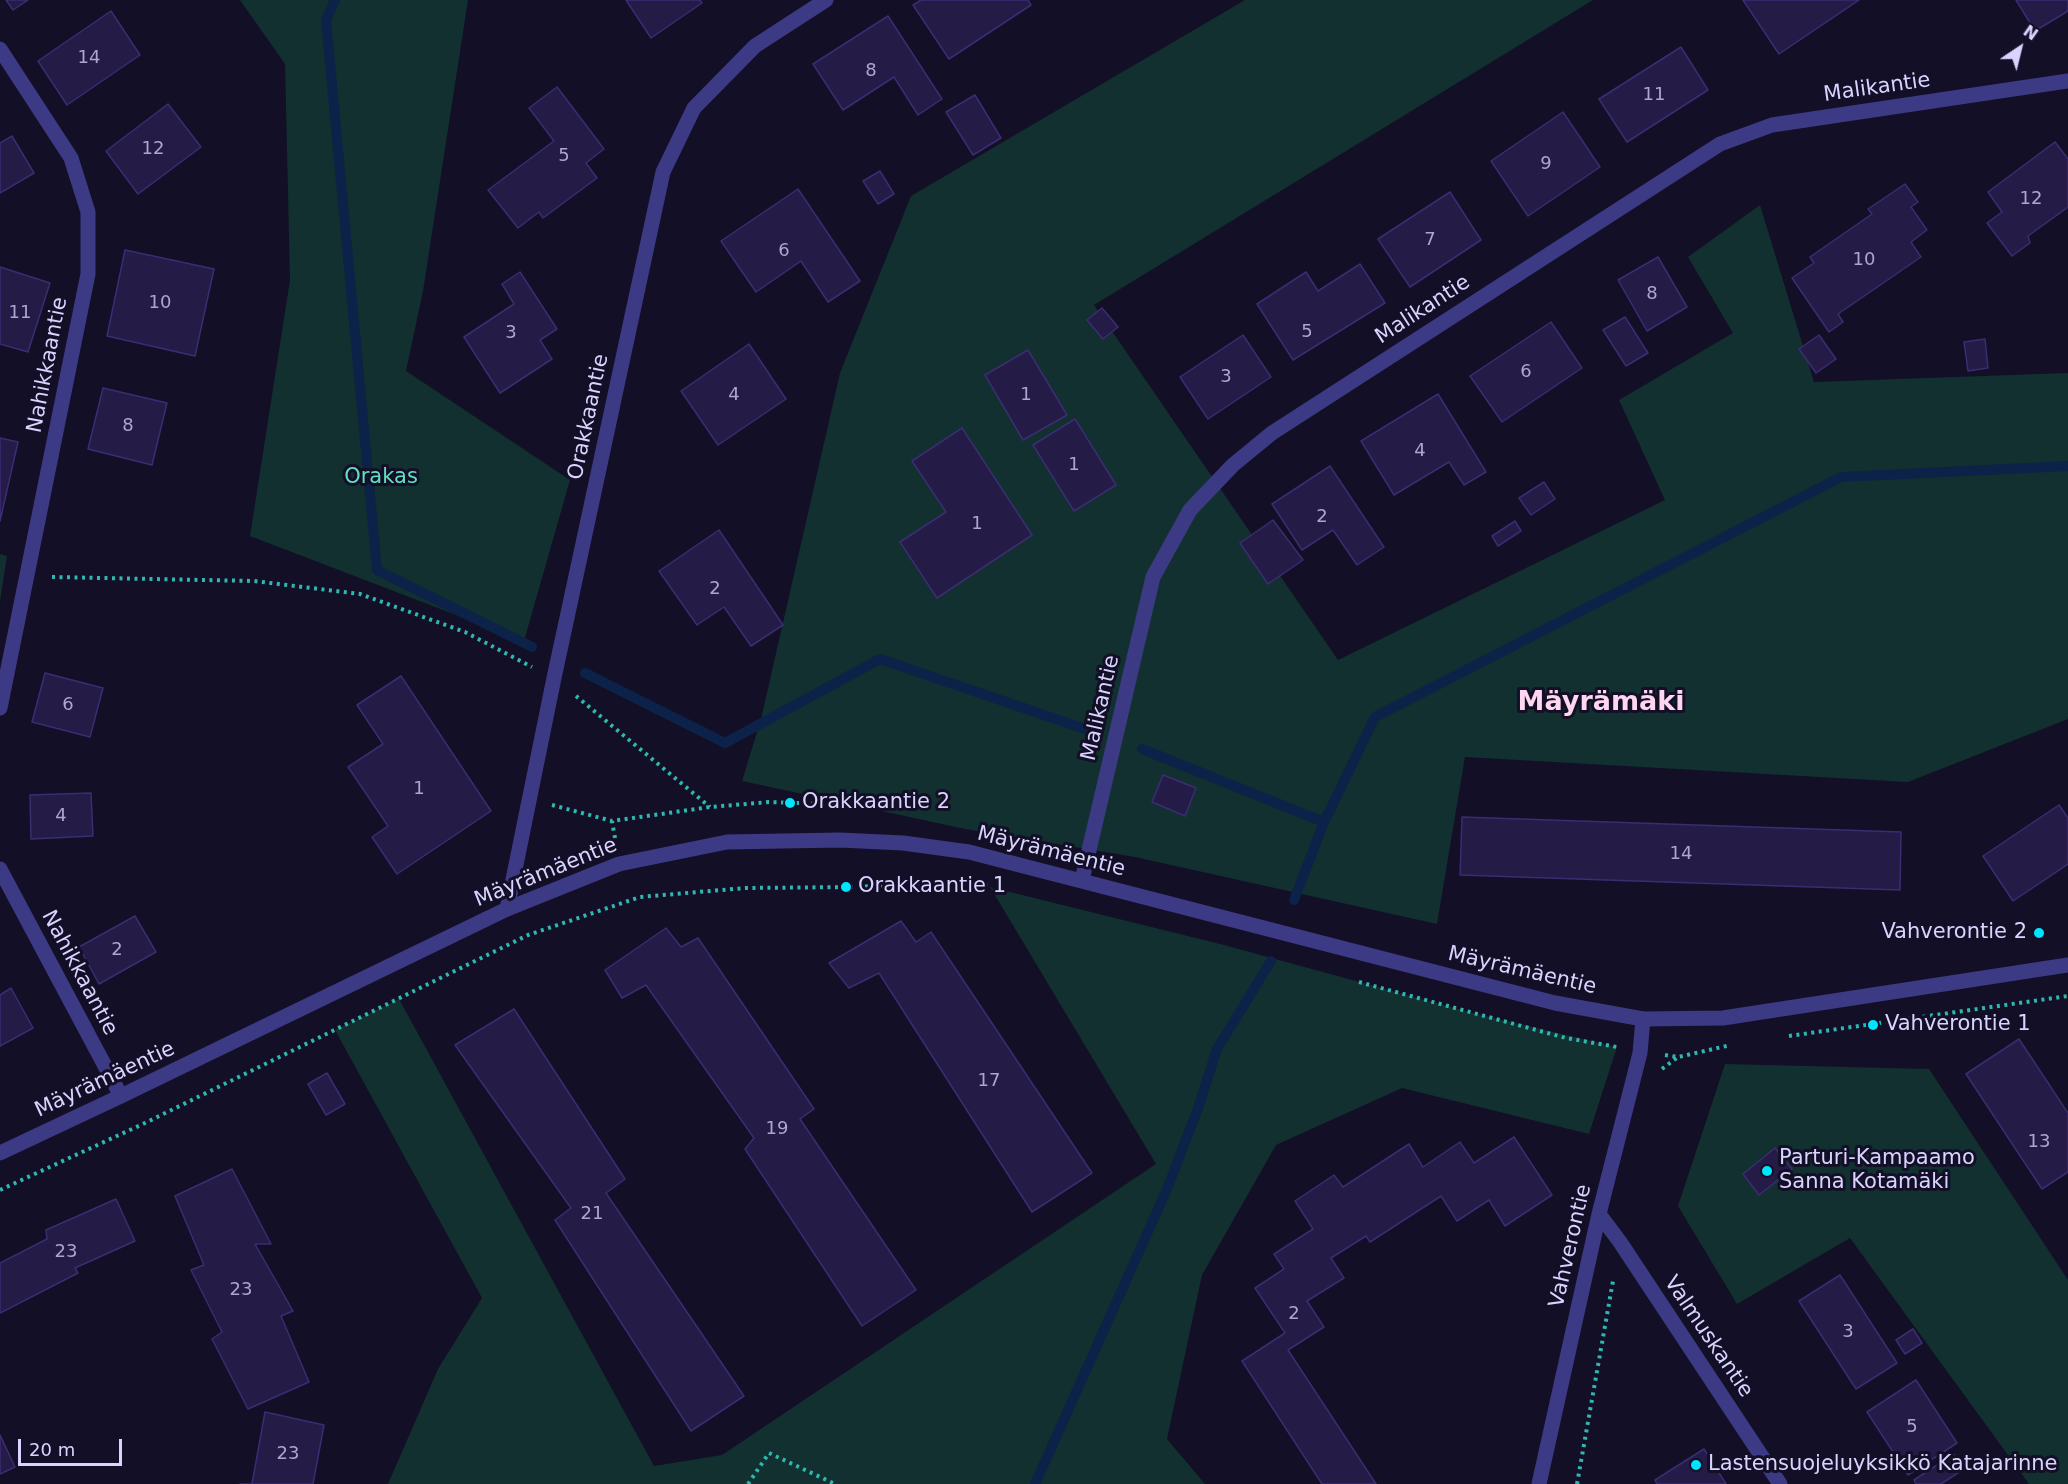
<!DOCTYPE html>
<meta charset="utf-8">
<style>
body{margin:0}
#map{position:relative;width:2068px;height:1484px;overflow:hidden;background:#130f26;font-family:"DejaVu Sans",sans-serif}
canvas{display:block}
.north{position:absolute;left:1990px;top:18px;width:60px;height:60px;-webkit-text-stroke:4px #130f26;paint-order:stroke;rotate:35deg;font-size:16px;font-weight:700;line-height:24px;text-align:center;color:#d9d4ff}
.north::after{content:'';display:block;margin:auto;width:21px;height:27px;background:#d9d4ff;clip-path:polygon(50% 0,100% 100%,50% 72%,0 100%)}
.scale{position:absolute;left:18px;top:1439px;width:104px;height:27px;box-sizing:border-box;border:3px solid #d9d4ff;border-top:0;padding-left:8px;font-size:18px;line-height:21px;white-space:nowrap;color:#d9d4ff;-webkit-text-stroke:4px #130f26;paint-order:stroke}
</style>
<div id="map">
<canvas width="2068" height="1484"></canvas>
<div class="north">N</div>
<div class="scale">20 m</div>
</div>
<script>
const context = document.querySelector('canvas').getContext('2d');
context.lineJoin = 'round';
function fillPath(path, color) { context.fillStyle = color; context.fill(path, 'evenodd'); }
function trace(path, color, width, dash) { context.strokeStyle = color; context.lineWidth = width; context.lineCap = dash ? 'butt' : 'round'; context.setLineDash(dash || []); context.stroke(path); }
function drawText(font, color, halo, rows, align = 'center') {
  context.font = font + ' "DejaVu Sans",sans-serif'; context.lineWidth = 6; context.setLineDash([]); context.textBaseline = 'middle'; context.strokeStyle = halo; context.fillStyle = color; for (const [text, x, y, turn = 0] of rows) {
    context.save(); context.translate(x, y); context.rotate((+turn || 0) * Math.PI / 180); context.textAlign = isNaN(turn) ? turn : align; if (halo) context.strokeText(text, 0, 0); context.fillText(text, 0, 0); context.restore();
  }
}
fillPath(new Path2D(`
 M240 0H468L423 291 406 371 570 480 524 641 250 536 290 280 285 64Z
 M1245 0H1593L1094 305 1338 660 1665 500 1619 400 1733 333 1688 257 1760 205 1814 382 2068 373V719L1908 782 1465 757 1437 924 1135 857 965 829 742 781 761 719 840 373 911 196Z
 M0 554 7 556 0 601Z
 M990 887 1224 945 1473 1013 1617 1047 1589 1134 1402 1088 1276 1145 1202 1275 1167 1439 1205 1484H388L438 1369 482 1298 335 1030 399 999 654 1466 722 1455 1156 1164Z
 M1725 1064 1929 1069 2068 1280V1484H2029L1850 1238 1737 1304 1678 1206Z`), '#12302f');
trace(new Path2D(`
 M335 0 326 20 377 570 532 647
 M585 673 725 743 880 659 1088 730
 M1142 749 1324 822
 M1294 900 1324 822 1375 717 1841 477 2068 466
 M1035 1484 1167 1189 1197 1111 1217 1049 1271 961`), '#0c2248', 10);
const building = new Path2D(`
 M6 0H28L13 10Z
 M626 0H700L702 3 651 38Z
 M921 0H1028L1031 5 949 59 913 5Z
 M1743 0H1859L1779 54Z
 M2016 0H2068V11L2035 31Z
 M111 11 140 55 67 105 38 61Z
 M888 16 942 99 918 115 894 77 843 110 813 64Z
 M1681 47 1708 90 1627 142 1599 99Z
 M557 87 604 149 586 163 597 178 543 218 539 212 518 228 488 190 554 141 529 108Z
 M975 95 1001 138 973 155 946 112Z
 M168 104 201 147 138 194 106 151Z
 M1563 112 1600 167 1528 216 1491 161Z
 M12 136 34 173 0 193V143Z
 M2055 142 2068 159V207L2028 236 2030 243 2012 256 1987 223 2002 212 1988 192Z
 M880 171 894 194 878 204 863 181Z
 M1905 184 1918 202 1911 207 1927 230 1911 242 1921 257 1838 314 1843 322 1829 332 1792 278 1814 263 1810 257 1872 214 1868 209Z
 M798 189 860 281 828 302 801 261 756 292 721 241Z
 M1450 192 1481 240 1410 287 1378 239Z
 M125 250 214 269 195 356 107 336Z
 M1658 257 1687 307 1647 331 1618 280Z
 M1360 264 1385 303 1293 360 1257 304 1306 272 1318 291Z
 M0 267 50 283 28 352 0 344Z
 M520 272 557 329 540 340 552 359 500 393 464 337 514 304 502 284Z
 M1102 308 1118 327 1103 339 1087 320Z
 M1625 317 1648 353 1626 366 1603 330Z
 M1551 322 1582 368 1502 422 1470 376Z
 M1243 335 1271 377 1208 419 1180 377Z
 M1819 335 1836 359 1816 373 1799 349Z
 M1985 339 1988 368 1968 371 1964 342Z
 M749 344 786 399 718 445 681 391Z
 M1028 350 1067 415 1023 440 985 375Z
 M103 388 167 403 152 465 88 449Z
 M1438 394 1486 472 1464 485 1449 462 1394 495 1361 441Z
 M1075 419 1116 485 1074 511 1033 445Z
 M962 428 1032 535 937 598 900 542 946 512 912 461Z
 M0 438 18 442 0 521Z
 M1330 466 1384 547 1357 565 1333 530 1302 550 1272 504Z
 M1544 482 1555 499 1531 515 1519 498Z
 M1273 520 1303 560 1268 584 1240 543Z
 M1515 521 1521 531 1498 546 1492 536Z
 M719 530 783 625 751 646 724 607 697 625 659 571Z
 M45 673 103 688 90 737 32 722Z
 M401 676 491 811 397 874 372 837 388 826 348 767 383 744 357 705Z
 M1163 775 1196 788 1185 816 1152 802Z
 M91 793 93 836 31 839 30 795Z
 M2059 805 2068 818V864L2013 901 1983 856Z
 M1462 817 1901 832 1900 890 1460 875Z
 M135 916 156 952 99 984 79 947Z
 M901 921 916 942 931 932 1092 1173 1032 1212 879 973 849 988 829 963Z
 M666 928 681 947 698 938 814 1109 800 1119 916 1290 862 1326 745 1149 754 1138 646 985 622 998 605 970Z
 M11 988 33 1028 0 1046V995Z
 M514 1009 625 1179 606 1193 744 1396 691 1431 555 1220 571 1208 455 1045Z
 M2019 1039 2068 1113V1172L2042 1189 1966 1074Z
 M327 1073 345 1104 326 1115 308 1084Z
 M1514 1137 1552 1195 1505 1226 1489 1200 1457 1221 1441 1196 1370 1242 1366 1236 1331 1258 1344 1278 1307 1301 1324 1327 1288 1350 1376 1484H1322L1242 1361 1285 1333 1255 1288 1284 1269 1274 1254 1313 1229 1295 1201 1334 1175 1343 1187 1409 1144 1423 1167 1460 1142 1474 1163Z
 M1775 1148 1792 1169 1759 1195 1743 1174Z
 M232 1169 271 1244H255L293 1311 281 1316 309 1382 248 1409 212 1339 222 1332 191 1270 204 1265 175 1196Z
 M116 1199 135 1241 75 1268 78 1273 0 1313V1263L47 1239 46 1230Z
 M1840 1275 1897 1363 1856 1389 1799 1301Z
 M1913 1329 1922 1343 1905 1354 1896 1340Z
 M1916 1380 1957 1443 1908 1475 1867 1412Z
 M265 1412 324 1425 313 1484H240H252Z
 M0 1435 15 1467 0 1474Z
 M1704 1449 1726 1484H1657L1655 1480Z
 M1954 1454 1964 1469 1941 1484H1916L1914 1480Z`);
fillPath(building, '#241b47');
trace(building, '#3b2d73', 1.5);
trace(new Path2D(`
 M52 577 254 581 360 594 465 632 532 667
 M576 696 710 807
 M552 805 612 821
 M615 838 612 821 710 807 769 802 824 804
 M1359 982 1566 1038 1617 1047
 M1789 1036 2068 996
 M1665 1055 1678 1057 1731 1045
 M1662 1069 1678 1057
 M0 1190 145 1123 528 935 640 897 745 888 854 887 963 881 989 886
 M748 1484 769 1453 835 1484
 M1577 1484 1613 1281`), '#2fb8b0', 4, [3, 4.5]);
trace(new Path2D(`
 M0 49 71 158 88 212V274L0 708
 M0 869 121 1096
 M1082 880 1153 577 1190 510 1233 465 1272 433 1720 144 1772 125 2068 81
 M507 909 554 678 663 172 694 108 755 46 826 0
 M1599 1214 1620 1242 1780 1484
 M1539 1484 1599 1214 1640 1053 1643 1019`), '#3d3a85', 15);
trace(new Path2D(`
 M0 1153 121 1096 507 909 619 864 727 842 840 840 903 843 969 852 1555 1003 1643 1019 1723 1018 2068 965`), '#3d3a85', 15);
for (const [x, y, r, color] of [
 [790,803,6,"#00e5ff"],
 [846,887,6,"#00e5ff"],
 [2039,933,6,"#00e5ff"],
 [1873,1025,6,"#00e5ff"],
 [1767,1171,6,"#00e5ff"],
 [1696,1465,6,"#00e5ff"]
]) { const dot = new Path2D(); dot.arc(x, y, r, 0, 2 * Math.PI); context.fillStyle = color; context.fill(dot); trace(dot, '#130f26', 2); }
drawText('18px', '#aca6d1', null, [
 ["14",89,58],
 ["8",871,71],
 ["11",1654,95],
 ["12",153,149],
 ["5",564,156],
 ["9",1546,164],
 ["12",2031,199],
 ["7",1430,240],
 ["6",784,251],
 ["10",1864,260],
 ["8",1652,294],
 ["10",160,303],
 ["11",20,313],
 ["5",1307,332],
 ["3",511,333],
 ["6",1526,372],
 ["3",1226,377],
 ["4",734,395],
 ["1",1026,395],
 ["8",128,426],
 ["4",1420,451],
 ["1",1074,465],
 ["2",1322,517],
 ["1",977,524],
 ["2",715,589],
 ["6",68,705],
 ["1",419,789],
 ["4",61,816],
 ["14",1681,854],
 ["2",117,950],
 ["17",989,1081],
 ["19",777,1129],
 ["13",2039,1142],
 ["21",592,1214],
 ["23",66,1252],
 ["23",241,1290],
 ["2",1294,1314],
 ["3",1848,1332],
 ["5",1912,1427],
 ["23",288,1454]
]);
drawText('21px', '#d9d4ff', '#130f26', [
 ["Malikantie",1877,88,-8],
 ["Malikantie",1423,310,-33],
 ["Nahikkaantie",48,365,-79],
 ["Orakkaantie",589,417,-78],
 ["Malikantie",1101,708,-77],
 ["Mäyrämäentie",1051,852,14],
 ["Mäyrämäentie",546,873,-22],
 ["Mäyrämäentie",1522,971,13],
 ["Nahikkaantie",79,973,62],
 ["Mäyrämäentie",105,1080,-25],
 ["Vahverontie",1571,1246,-77],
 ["Valmuskantie",1708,1337,56]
]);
drawText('21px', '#5fe0c0', '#130f26', [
 ["Orakas",381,478]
]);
drawText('21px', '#d9d4ff', '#130f26', [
 ["Orakkaantie 2",802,803],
 ["Orakkaantie 1",858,887],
 ["Vahverontie 2",2027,933,"right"],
 ["Vahverontie 1",1885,1025],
 ["Parturi-Kampaamo",1779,1159],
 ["Sanna Kotamäki",1779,1183],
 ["Lastensuojeluyksikkö Katajarinne",1708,1465]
], 'left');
drawText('bold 27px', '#ffd6f0', '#130f26', [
 ["Mäyrämäki",1601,703]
]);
</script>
